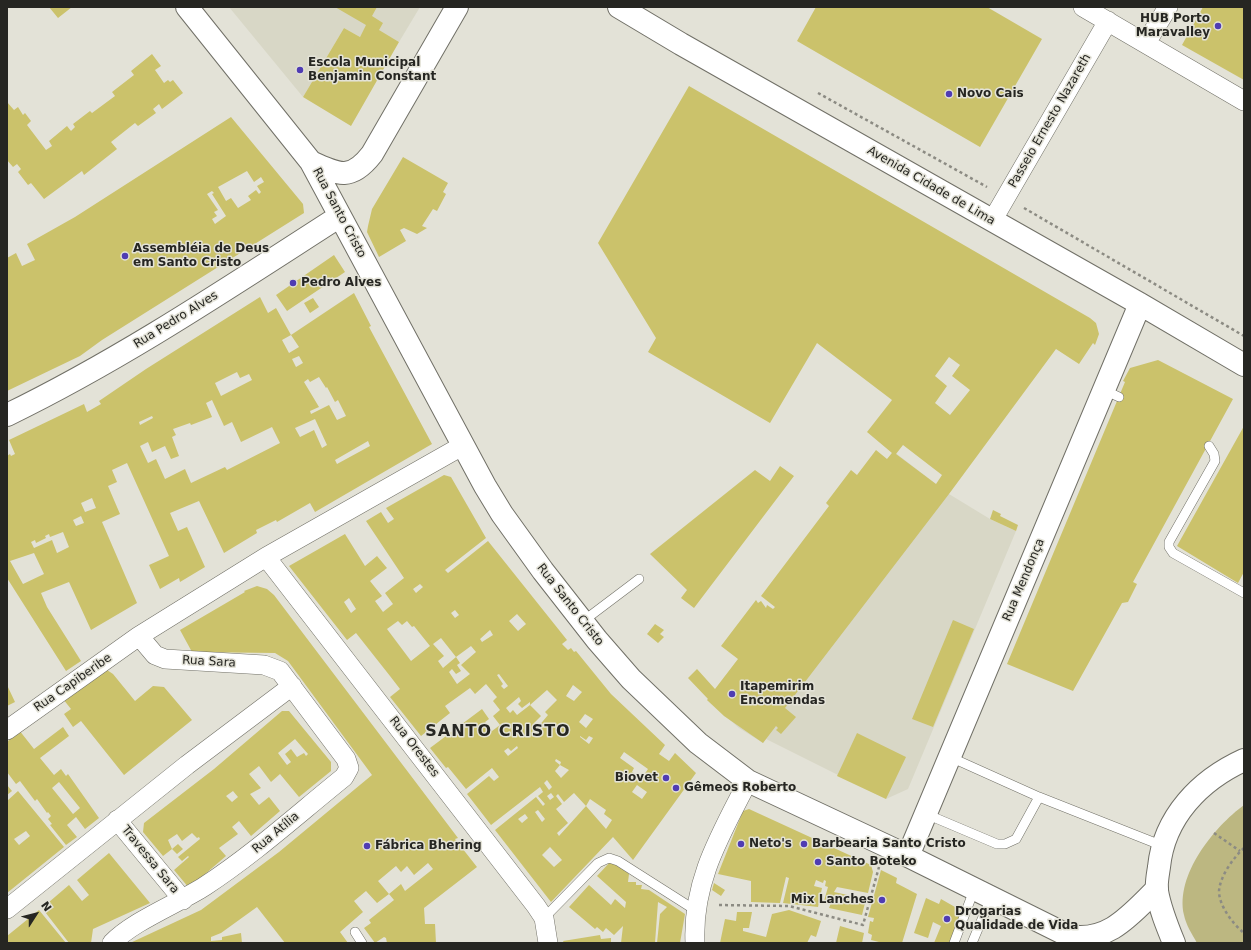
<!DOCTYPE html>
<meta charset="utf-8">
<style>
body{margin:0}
#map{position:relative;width:1251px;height:950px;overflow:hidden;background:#e3e2d7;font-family:"DejaVu Sans",sans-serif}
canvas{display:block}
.frame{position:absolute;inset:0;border:8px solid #262622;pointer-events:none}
.north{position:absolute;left:16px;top:894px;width:40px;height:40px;-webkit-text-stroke:3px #e3e2d7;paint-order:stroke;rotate:54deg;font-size:11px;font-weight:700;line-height:16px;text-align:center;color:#262622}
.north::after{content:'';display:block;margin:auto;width:14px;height:18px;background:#262622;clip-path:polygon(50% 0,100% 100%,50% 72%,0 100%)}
</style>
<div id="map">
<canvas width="1251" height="950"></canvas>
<div class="frame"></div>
<div class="north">N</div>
</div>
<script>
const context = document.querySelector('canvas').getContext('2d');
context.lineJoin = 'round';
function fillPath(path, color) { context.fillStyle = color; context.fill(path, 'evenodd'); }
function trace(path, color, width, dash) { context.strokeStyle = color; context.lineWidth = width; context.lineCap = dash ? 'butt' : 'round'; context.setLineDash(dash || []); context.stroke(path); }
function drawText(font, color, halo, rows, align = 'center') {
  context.font = font + ' "DejaVu Sans",sans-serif'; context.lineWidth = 3; context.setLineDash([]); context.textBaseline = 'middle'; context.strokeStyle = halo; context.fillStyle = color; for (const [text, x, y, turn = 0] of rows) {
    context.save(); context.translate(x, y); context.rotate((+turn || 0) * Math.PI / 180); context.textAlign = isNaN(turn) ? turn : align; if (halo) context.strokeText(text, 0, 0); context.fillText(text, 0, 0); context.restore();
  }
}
fillPath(new Path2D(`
 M229 7H420L399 42 367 24 360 37 344 28 303 97Z
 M893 451 949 494 990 519 1016 531 908 789 886 799 766 739 763 743 739 728 707 700 846 518Z`), '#d8d7c6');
fillPath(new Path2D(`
 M1244 805V943H1197C1192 934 1186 925 1184 915 1175 875 1214 827 1244 805Z`), '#bcb781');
fillPath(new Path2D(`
 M49 7H72L58 18Z
 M335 7H377L372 16 383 23 379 30 399 42 351 126 303 97 344 28 360 37 366 25Z
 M816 7H987L1042 39 980 147 797 41Z
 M1203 7H1244V80L1182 45Z
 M152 54 161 66 155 70 164 83 168 80 170 82 173 80 183 93 162 109 159 104 153 109 156 113 138 126 135 123 111 142 117 149 84 175 82 171 44 199 31 183 28 185 18 172 21 169 17 164 13 167 7 160V102L14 110 18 107 23 115 25 113 31 121 27 125 46 150 52 146 49 141 67 126 71 131 75 127 73 124 90 111 92 113 115 96 112 92 134 75 131 71Z
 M689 86 1090 318 1096 323 1099 334 1095 345 1093 343 1079 364 1056 349 949 494 785 708 796 717 781 734 776 730 778 728 776 726 763 743 724 716 707 700 708 699 688 678 697 669 715 689 738 659 721 646 756 600 758 603 761 601 766 608 767 605 773 609 775 607 761 596 829 506 826 503 851 470 857 475 876 450 887 459 892 453 867 432 892 400 817 343 770 423 648 352 656 338 598 243ZM949 357 960 365 952 376 970 390 950 415 935 403 947 386 935 376ZM903 445 942 475 936 484 896 454Z
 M231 117 303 204 304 213 102 340 80 356 7 391V258L16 253 22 266 35 260 27 244 75 217ZM247 171 254 182 261 177 264 182 257 186 261 192 259 194 256 190 248 196 251 200 238 208 231 198 226 201 218 187ZM212 191 214 193 212 194 226 216 215 224 212 219 217 216 214 212 218 210 207 194Z
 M403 157 448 183 443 192 446 194 437 211 433 209 422 226 427 228 417 234 404 228 400 230 406 241 379 257 367 232 368 226 372 209Z
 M334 255 345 272 287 311 276 295Z
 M354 293 371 326 369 327 432 444 315 512 310 503 277 522 276 520 256 530 257 533 224 553 199 501 170 513 178 531 187 527 205 567 180 582 179 578 160 589 149 565 169 556 127 463 112 470 117 482 108 486 120 514 102 522 137 603 91 630 69 582 41 593 47 607 81 661 66 671 7 578V456L10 454 11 456 15 454 9 440 84 404 87 412 101 404 99 401 146 369 260 297 268 313 276 308 291 335 282 340 289 353 299 347 291 335ZM299 356 303 363 296 367 292 359ZM237 372 240 378 249 374 252 380 221 396 215 383ZM319 377 326 388 327 387 335 402 338 400 346 416 337 420 329 405 311 414 310 411 319 407 304 382 308 379 310 382ZM212 400 224 426 232 422 241 442 272 427 280 443 227 470 225 467 191 483 185 469 165 479 156 459 148 463 140 446 148 442 152 452 165 446 171 459 179 456 172 437 176 435 173 429 190 423 191 425 212 417 206 403ZM152 416 153 418 140 425 139 422ZM315 419 327 445 322 448 314 430 300 437 295 428ZM368 441 370 446 337 464 335 460ZM92 498 96 508 85 512 81 503ZM81 516 84 523 76 526 73 520ZM63 532 69 547 57 553 52 540 34 548 31 542 35 540 36 543 46 538 45 536 49 534 50 537ZM34 553 44 574 23 584 10 561Z
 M313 298 319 307 310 313 304 303Z
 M1158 360 1233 399 1133 582 1137 584 1128 602 1122 603 1073 691 1007 664 1112 413 1125 382 1123 381 1130 368Z
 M1244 426V572L1238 583 1177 546Z
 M780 466 794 476 694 608 681 598 687 590 650 554 755 470 770 481Z
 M444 475 451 477 486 538 445 570 448 573 488 541 567 640 562 644 568 650 571 648 574 652 576 651 611 694 665 745 659 754 669 761 675 753 696 773 633 860 613 837 551 902 495 830 536 797 543 806 545 804 538 796 543 792 540 787 491 825 467 794 489 776 494 781 499 777 492 768 466 789 448 767 446 768 430 748 482 709 489 719 485 722 492 731 500 725 493 716 500 710 493 701 497 697 496 696 486 684 475 694 470 688 445 706 450 713 421 736 390 697 400 689 390 676 356 633 347 640 289 566 345 534 365 566 377 556 387 568 370 581 382 596 375 601 383 612 393 604 385 593 404 578 366 521 381 512 388 523 394 519 386 508ZM420 584 423 587 416 593 413 589ZM349 598 356 609 351 613 344 602ZM455 610 459 615 455 618 451 613ZM517 614 526 624 518 631 509 621ZM398 621 402 625 407 621 412 627 414 626 430 646 411 661 387 629ZM490 630 493 635 482 642 480 639ZM441 638 456 657 471 646 476 652 461 665 470 674 457 684 449 672 452 669 456 674 461 671 457 665 460 663 456 657 443 668 438 661 444 656 433 644ZM499 674 508 686 504 689 501 686 503 684 497 675ZM573 685 582 692 574 701 566 696ZM547 690 557 700 545 712 548 715 538 727 534 723 541 716 530 705 517 715 513 710 510 713 506 708 519 697 521 701 518 704 522 708 530 702V705ZM585 714 593 719 586 728 579 722ZM580 736 586 740 589 736 593 738 589 744 580 737ZM517 746 518 748 508 756 504 751 508 748 511 751ZM624 752 648 769 642 778 632 772 634 768 620 758ZM556 759 561 762 560 765 569 770 561 778 555 771 560 765 555 761ZM547 780 552 787 549 790 544 783ZM637 785 647 792 642 799 632 792ZM551 793 554 797 550 800 547 796ZM574 793 586 806 590 799 606 810 604 814 612 820 606 829 586 806 559 836 557 833 568 823 556 809 562 804 556 796 558 794 564 802ZM538 810 545 819 542 822 535 812ZM525 814 528 818 522 823 518 819ZM550 847 562 860 554 867 542 855Z
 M993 510 1001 514 1000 516 1018 525 1016 531 990 519Z
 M257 586 267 589 274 595 458 838 455 839 477 867 424 908 425 924H435L436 943H387L386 938 384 937 375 943 364 928 371 923 369 920 394 900 389 894 401 884 405 891 433 869 428 863 414 875 407 866 401 872 396 866 378 881 389 894 377 903 366 891 354 901 363 912 340 932 348 943H285L257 907 221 933 211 937V941L222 940V937L241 933 242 943H130L201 910 279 852 372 775 288 661 275 653 192 652 180 630 245 592 244 591Z
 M953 620 974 629 933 727 912 719Z
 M655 624 664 630 660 634 664 637 658 643 647 634Z
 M107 670 113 674 135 701 153 686 164 687 192 720 124 775 81 721 73 727 64 714 71 709 63 699Z
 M7 685 15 702 7 706Z
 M282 711H289L331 762V771L299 797 280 774 271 782 259 766 249 774 261 788 250 794 259 805 269 797 280 811 251 836 239 821 232 827 238 834 219 848 226 856 189 888 174 870 189 857 188 856 182 861 178 857 200 839 199 837 197 838 192 833 182 841 177 834 168 840 172 849 163 856 143 832 144 823 214 769ZM295 739 308 754 306 756 304 753 297 757 291 749 285 754 291 762 287 765 278 753ZM233 791 238 797 232 802 226 796Z
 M63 727 69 736 40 758 54 775 61 769 66 776 68 774 99 818 85 829 76 817 67 825 77 837 66 845 50 825 52 824 48 819 51 816 48 812 47 813 37 799 35 801 20 781 16 784 7 772V742L19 730 34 749ZM59 782 80 808 73 814 52 788Z
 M857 733 906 757 886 799 837 776Z
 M7 785 12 791 7 795Z
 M18 791 64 847 7 893V801ZM26 831 30 836 19 845 14 839Z
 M749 809 871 865 873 872 868 893 837 887 834 892 866 899 862 915 829 908 831 903 824 901 828 887 825 886 826 881 824 880 823 883 816 880 814 886 822 888 818 907 783 903 789 878 786 877 780 903 751 902V881L718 874 743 811Z
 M178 844 183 849 177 854 172 849Z
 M109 853 150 903 93 929 91 943H69L42 908 69 885 82 901 89 895 77 880Z
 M612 860 629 874 628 882H636V885H642L641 889 649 890 685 914 680 943H657L660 914 667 907 658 902 655 943H621L623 926 614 935 606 928 603 932 597 927 595 929 569 907 589 885 611 905 615 899 625 908 626 902 597 876Z
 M881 870 897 878 896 883 917 894 902 943H878L879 942 871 940 872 935 868 933 870 921 873 922 874 918 868 917Z
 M714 883 725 890 721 896 712 890Z
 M926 898 939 904 941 899 962 911 951 943H934L941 926 933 922 928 938 914 933Z
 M39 910 66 943H7V936Z
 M789 910 821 921 816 937 811 935 807 943H720L725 919 736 921 737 912H752L749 928H743V931L766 937 772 914Z
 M840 926 864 933 862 943H836Z
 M600 935 601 939 611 938V943H564L563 941Z`), '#cbc26b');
const lane = new Path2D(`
 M1104 390 1119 397
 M1209 446 1214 454 1215 461 1169 542V547L1173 553 1244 593
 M582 622 639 579
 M950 757 1039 797 1163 846
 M926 814 997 844H1005L1016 839 1039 797
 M544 918 598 863 609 858 618 861 695 910
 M355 932 362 943
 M954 943 974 890
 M972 943 991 898`);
const street = new Path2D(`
 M1083 7 1244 101
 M1146 43 1168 7
 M992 221 1108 21
 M266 557 536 906 544 918 548 943
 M7 730 139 636 266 557 462 446
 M117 820 183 900
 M7 909 187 765 292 686
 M112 943C133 921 177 904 205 886 254 854 298 814 344 777L349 768 346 759 280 671 264 665 165 659 155 655 139 636
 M695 943C692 881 721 834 748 781`);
const secondary = new Path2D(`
 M187 7 311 162 485 486 502 514 543 571 597 640 631 679 698 743 748 781 908 856 1069 936C1109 943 1131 914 1157 889
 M619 7 681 44 1140 304 1244 365
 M311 162C339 175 351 181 372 154L457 7
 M7 415C124 358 231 286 340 216
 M908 856 1140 304`);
const primary = new Path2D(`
 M1174 943C1167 926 1160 909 1157 891 1156 883 1158 874 1159 867 1164 817 1200 780 1244 760`);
trace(lane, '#717067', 10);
trace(street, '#717067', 20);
trace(secondary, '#717067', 24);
trace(primary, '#717067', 24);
trace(new Path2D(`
 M818 93 987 187
 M1024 208 1244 336
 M1214 833 1240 851
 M1244 848C1234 857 1220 876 1219 891 1219 906 1233 924 1244 933
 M719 905 789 906 863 925 879 867`), '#8c8b83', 2.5, [3, 3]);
trace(lane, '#fff', 9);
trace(street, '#fff', 19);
trace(secondary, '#fff', 22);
trace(primary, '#fff', 22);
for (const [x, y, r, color] of [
 [1218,26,4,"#4f3cb3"],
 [300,70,4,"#4f3cb3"],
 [949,94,4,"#4f3cb3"],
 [125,256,4,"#4f3cb3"],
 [293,283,4,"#4f3cb3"],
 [732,694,4,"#4f3cb3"],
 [666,778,4,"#4f3cb3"],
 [676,788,4,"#4f3cb3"],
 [741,844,4,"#4f3cb3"],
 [804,844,4,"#4f3cb3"],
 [367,846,4,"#4f3cb3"],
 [818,862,4,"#4f3cb3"],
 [882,900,4,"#4f3cb3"],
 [947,919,4,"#4f3cb3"]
]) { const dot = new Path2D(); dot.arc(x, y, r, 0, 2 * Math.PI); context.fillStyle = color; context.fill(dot); trace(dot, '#e3e2d7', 1.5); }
drawText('bold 12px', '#262622', '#e3e2d7', [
 ["HUB Porto",1210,19,"right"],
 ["Maravalley",1210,33,"right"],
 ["Escola Municipal",308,63],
 ["Benjamin Constant",308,77],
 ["Novo Cais",957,94],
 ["Assembléia de Deus",133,249],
 ["em Santo Cristo",133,263],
 ["Pedro Alves",301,283],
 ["Itapemirim",740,687],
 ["Encomendas",740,701],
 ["Biovet",658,778,"right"],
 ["Gêmeos Roberto",684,788],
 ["Neto's",749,844],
 ["Barbearia Santo Cristo",812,844],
 ["Fábrica Bhering",375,846],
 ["Santo Boteko",826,862],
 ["Mix Lanches",874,900,"right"],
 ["Drogarias",955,912],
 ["Qualidade de Vida",955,926]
], 'left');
drawText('12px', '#262622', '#e3e2d7', [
 ["Passeio Ernesto Nazareth",1050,121,-60],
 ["Avenida Cidade de Lima",931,186,30],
 ["Rua Santo Cristo",339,213,62],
 ["Rua Pedro Alves",176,320,-32],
 ["Rua Mendonça",1024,580,-67],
 ["Rua Santo Cristo",570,605,52],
 ["Rua Sara",209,662,3],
 ["Rua Capiberibe",73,683,-35],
 ["Rua Orestes",414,747,52],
 ["Rua Atília",276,833,-40],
 ["Travessa Sara",150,860,51]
]);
context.letterSpacing = '1px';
drawText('bold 16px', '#262622', '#e3e2d7', [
 ["SANTO CRISTO",498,732]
]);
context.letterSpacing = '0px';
</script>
